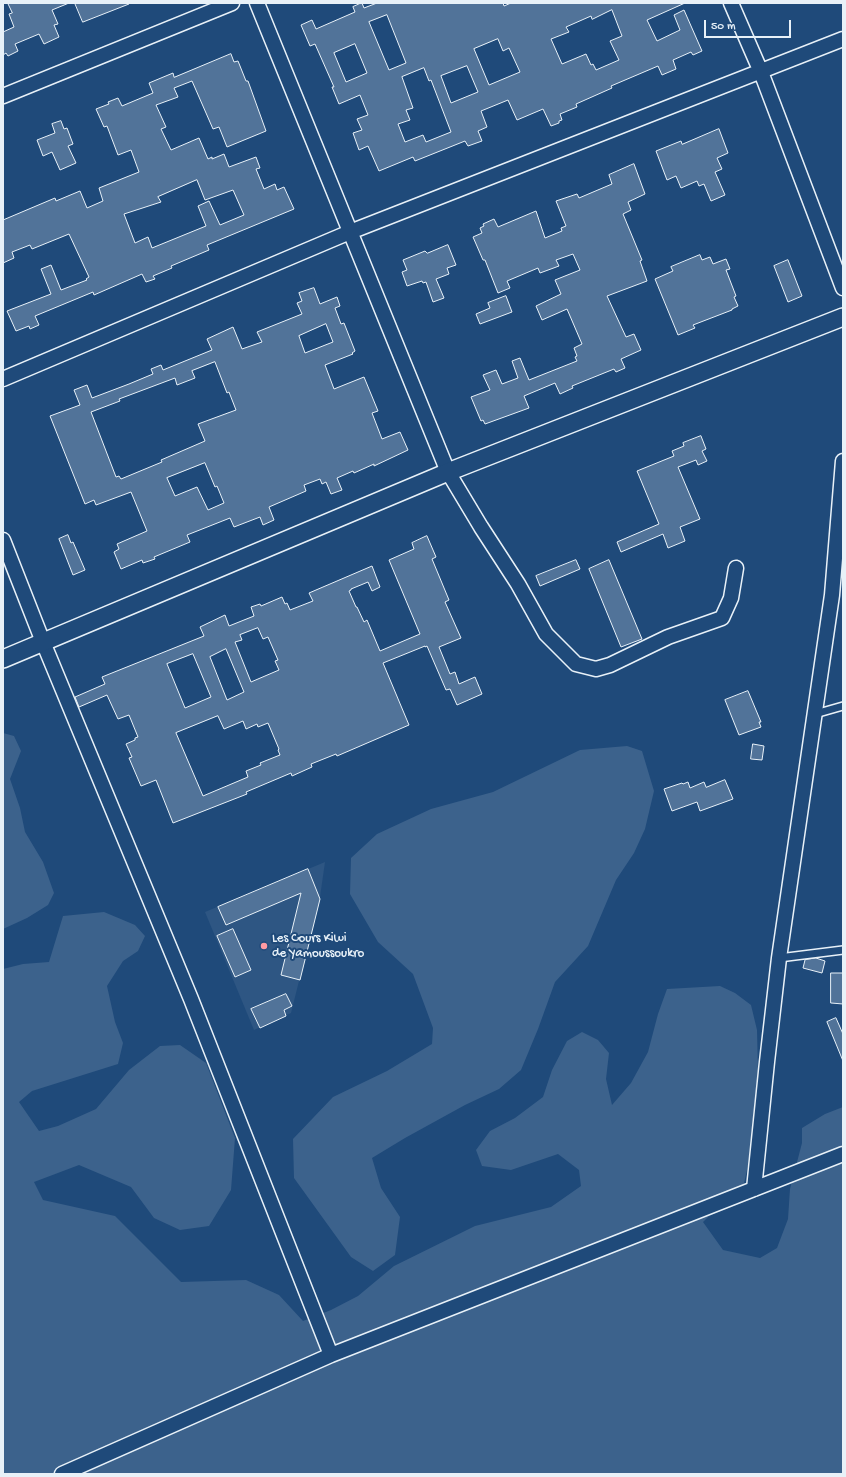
<!DOCTYPE html>
<style>
body{margin:0}
#map{position:relative;width:846px;height:1477px;overflow:hidden;background:#1f4a7a;font-family:"Gochi Hand",sans-serif}
canvas{display:block}
.frame{position:absolute;inset:0;border:4px solid #e8f1f8;pointer-events:none}
.scale{position:absolute;left:704px;top:20px;width:87px;height:18px;box-sizing:border-box;border:2px solid #e8f1f8;border-top:0;padding-left:5px;font-size:12px;line-height:14px;white-space:nowrap;color:#e8f1f8;-webkit-text-stroke:3px #1f4a7a;paint-order:stroke}
</style>
<div id="map">
<canvas width="846" height="1477"></canvas>
<div class="frame"></div>
<div class="scale">50 m</div>
</div>
<script>
const context = document.querySelector('canvas').getContext('2d');
context.lineJoin = 'round';
function fillPath(path, color) { context.fillStyle = color; context.fill(path, 'evenodd'); }
function trace(path, color, width, dash) { context.strokeStyle = color; context.lineWidth = width; context.lineCap = dash ? 'butt' : 'round'; context.setLineDash(dash || []); context.stroke(path); }
function drawText(font, color, halo, rows, align = 'center') {
  context.font = font + ' "Gochi Hand",sans-serif'; context.lineWidth = 4; context.setLineDash([]); context.textBaseline = 'middle'; context.strokeStyle = halo; context.fillStyle = color; for (const [text, x, y, turn = 0] of rows) {
    context.save(); context.translate(x, y); context.rotate((+turn || 0) * Math.PI / 180); context.textAlign = isNaN(turn) ? turn : align; if (halo) context.strokeText(text, 0, 0); context.fillText(text, 0, 0); context.restore();
  }
}
fillPath(new Path2D(`
 M325 862 320 897 291 1013 254 1030 205 912Z`), '#2e5683');
fillPath(new Path2D(`
 M3 733 14 736 21 751 10 779 20 808 25 832 43 862 54 893 48 905 27 918 3 929Z
 M627 746 642 751 654 791 645 829 634 853 616 880 588 946 555 982 538 1029 521 1070 499 1089 465 1105 405 1138 372 1158 381 1188 400 1217 395 1255 373 1271 351 1257 294 1178 293 1139 333 1097 387 1071 432 1044 433 1028 413 974 378 942 350 894 351 858 377 834 431 809 493 792 580 750Z
 M104 912 135 925 145 936 138 951 123 961 107 986 115 1022 123 1043 118 1064 32 1091 19 1102 39 1131 58 1126 96 1109 129 1070 160 1046 180 1045 206 1063 235 1138 231 1190 209 1226 180 1230 154 1218 131 1187 79 1165 34 1182 43 1200 115 1216 181 1282 246 1280 279 1295 303 1321 331 1310 358 1296 394 1266 475 1226 551 1207 581 1186 579 1170 558 1154 511 1170 482 1166 476 1150 490 1131 515 1118 543 1097 552 1070 567 1041 582 1032 598 1040 609 1053 606 1079 612 1105 631 1083 648 1052 658 1014 667 989 720 986 735 993 751 1005 757 1030 758 1072 748 1165 740 1202 709 1216 703 1222 723 1250 760 1258 777 1248 788 1219 790 1189 802 1143V1128L825 1114 843 1107V1474H3V969L23 964 49 962 63 916Z`), '#3c628c');
const building = new Path2D(`
 M8 3H69L52 10 58 24 54 25 59 37 44 44 39 34 15 44 18 51 8 56 6 53 3 55V32L14 27 9 14 12 13Z
 M75 3H129V4L83 22Z
 M362 3 364 8 377 3H503L504 6 511 3H685L647 20 657 41 680 30 674 15 684 10 702 51 693 55 691 52 673 60 676 69 662 75 658 66 611 86 612 88 576 104 577 107 560 114 562 120 559 121V123L551 126 543 109 517 120 508 100 481 111 487 127 478 131 482 141 468 146 465 141 415 161 413 157 379 171 368 146 359 150 353 133 362 130 357 119 368 115 360 95 339 104 332 87H334L315 44 310 46 301 25 312 20 316 29 355 12 353 7ZM612 10 622 36 610 41 619 60 596 70 593 64 591 65 586 54 562 64 551 39 569 32 566 27 591 16 592 19ZM387 15 406 63 389 70 369 22ZM498 39 503 51 509 48 520 72 489 85 474 49ZM355 44 367 73 346 82 334 53ZM467 66 478 92 451 103 441 76ZM424 68 429 81 431 80 451 132 426 142 423 135 405 142 398 124 410 120 406 110 413 108 402 77Z
 M231 54 234 62 238 61 246 81H248L266 131 227 147 219 127 213 129 192 81 174 88 178 97 156 105 166 127 161 129 171 150 199 138 208 159 212 157V159L224 154 229 167 256 157 260 168 256 169 264 189 275 184 277 190 284 187 294 209 207 245 209 250 171 266 172 268 153 276 155 279 146 282 142 274 94 295 93 292 35 316 39 325 30 329 29 326 16 331 7 311 51 294 41 269 51 265 61 290 87 280 86 279 89 277 69 234 32 249 30 245 12 252 14 258 3 263V220L55 198 56 201 80 191 87 208 103 201 99 188 139 172 131 150 118 155 107 126 104 127 96 109 109 104 108 102 118 98 122 106 153 93 149 83 173 73 174 77ZM197 180 205 200 233 190 244 215 220 225 209 201 198 206 206 226 152 248 148 237 135 243 124 214 161 202 158 197Z
 M61 121 64 129 67 128 73 144 68 146 76 163 60 170 52 152 43 156 37 140 55 133 52 124Z
 M719 129 728 153 717 158 722 169 715 172 725 195 711 201 704 184 699 186 697 181 681 188 676 176 667 180 656 151 681 141 682 144Z
 M634 164 645 194 628 202 631 210 623 214 642 260 640 261 647 281 607 296 626 337 634 334 641 350 621 359 625 368 616 372 614 369 572 386 573 388 560 394 555 383 524 396 529 408 485 424 483 420 481 421 471 397 490 390 483 375 496 370 502 384 518 378 512 361 520 358 529 380 577 361 575 357 577 356 574 348 582 344 567 309 542 320 536 306 561 294 555 280 580 270 573 254 556 260 559 266 540 273 538 268 507 281 510 288 498 293 485 260H483L473 237 482 233 480 228 484 226 483 224 494 219 498 227 536 211 545 238 562 231 561 228 566 226 556 201 577 194 579 198 612 184 609 175Z
 M448 245 456 265 447 268 449 274 436 279 444 298 433 302 426 282 423 283 422 281 407 286 402 272 407 270 403 260 425 251 427 253Z
 M700 255 702 260 710 257 713 264 726 259 730 269 726 270 736 296 734 297 738 306 732 309V310L693 325 695 328 678 335 655 279 673 271 671 267Z
 M788 260 802 296 788 302 774 266Z
 M314 288 320 304 337 297 340 306 335 308 341 324 344 323 355 351 352 353 353 354 325 365 334 389 364 377 378 411 372 413 382 439 400 432 408 450 374 466V464L354 473 353 471 337 478 342 490 331 494 326 482 322 484 320 479 304 485 306 491 269 507 274 520 263 525 260 517 234 527 230 518 187 535 190 542 154 557 155 559 143 563 142 560 121 569 114 552 119 549 117 544 147 531 131 492 96 505 94 500 85 504 50 416 80 405 74 390 87 385 92 398 129 384 153 374 151 369 161 365 163 370 212 350 207 339 233 327 242 349 262 342 257 332 302 314 297 303 302 301 299 293ZM326 324 333 342 305 353 299 336ZM215 362 227 393 229 392 236 410 198 424 205 441 161 460 162 462 121 479 119 476 116 477 91 412 120 401 119 399 175 378 177 385 195 378 192 371ZM205 463 215 487 217 486 224 503 208 510 197 487 175 496 167 478Z
 M506 296 512 312 480 324 476 314 490 308 488 303Z
 M701 436 706 449 702 451 707 461 698 465 696 460 678 467 700 519 680 527 685 541 668 548 663 534 621 552 617 542 659 524 637 471 674 456 672 451 684 446 683 443Z
 M68 535 71 543 73 542 85 570 73 575 59 539Z
 M427 536 436 557 432 559 449 600 445 602 461 638 439 647 450 674 455 672 459 684 475 677 482 694 457 705 450 689 446 690 427 646 425 647V646L383 663 409 725 337 756 336 754 311 764 312 767 292 776 291 773 246 792 247 794 173 823 156 780 141 786 129 758 132 757 126 744 135 740V738L138 737 129 715 118 719 107 695 79 707 75 697 105 684 102 677 204 636 200 627 225 615 229 626 254 616 251 607 260 604 261 606 282 597 285 604 287 603 290 610 313 601 309 593 372 566 380 587 372 591 368 582 351 589V590L349 591 356 607H357L364 622 367 620 380 651 420 634 389 560 414 549 412 543ZM258 628 263 639 268 637 278 660 275 661 279 670 251 682 235 642 242 640 240 635ZM226 649 244 692 227 700 210 657ZM193 654 211 697 185 708 167 664ZM218 716 224 729 243 721 246 729 257 724 258 727 268 723 279 749 278 750 280 755 260 763 261 765 246 771 248 777 203 796 176 733Z
 M576 560 580 569 540 586 536 576Z
 M609 560 642 639 621 647 589 569Z
 M748 691 761 722H759L761 727 739 735 725 700Z
 M753 744 764 746 762 760 751 759Z
 M725 780 733 799 700 811 697 802 672 811 664 789 682 783 683 784 688 782 690 788 704 782 706 787Z
 M308 869 320 899 300 980 281 975 301 893 226 925 218 907Z
 M233 929 251 970 235 977 217 936Z
 M816 958 825 961 822 973 803 968 805 960Z
 M831 973H843V1004L831 1003Z
 M286 994 292 1006 284 1010 286 1016 260 1028 251 1009Z
 M836 1018 843 1034V1061L827 1022Z`);
fillPath(building, '#517399');
trace(building, '#e8f1f8', 1);
const service = new Path2D(`
 M815 714 843 706
 M779 958 843 950`);
const minor = new Path2D(`
 M257 3 448 472 481 527 518 584 546 634 576 664 596 669 610 665 668 637 722 618 731 598 736 568
 M731 3 761 72 843 288
 M3 96 232 3
 M3 379 350 232 843 39
 M3 540 43 642 191 999 331 1355
 M754 1189 767 1062 779 958 832 595 843 461
 M62 1474 331 1355 843 1154`);
const tertiary = new Path2D(`
 M3 659 448 472 843 317`);
trace(service, '#e8f1f8', 10);
trace(minor, '#e8f1f8', 17);
trace(tertiary, '#e8f1f8', 20);
trace(service, '#1f4a7a', 7);
trace(minor, '#1f4a7a', 14);
trace(tertiary, '#1f4a7a', 17);
for (const [x, y, r, color] of [
 [264,946,4,"#ff9aa2"]
]) { const dot = new Path2D(); dot.arc(x, y, r, 0, 2 * Math.PI); context.fillStyle = color; context.fill(dot); trace(dot, '#1f4a7a', 1.5); }
drawText('13px', '#e8f1f8', '#1f4a7a', [
 ["Les Cours Kiwi",272,939],
 ["de Yamoussoukro",272,954]
], 'left');
</script>
